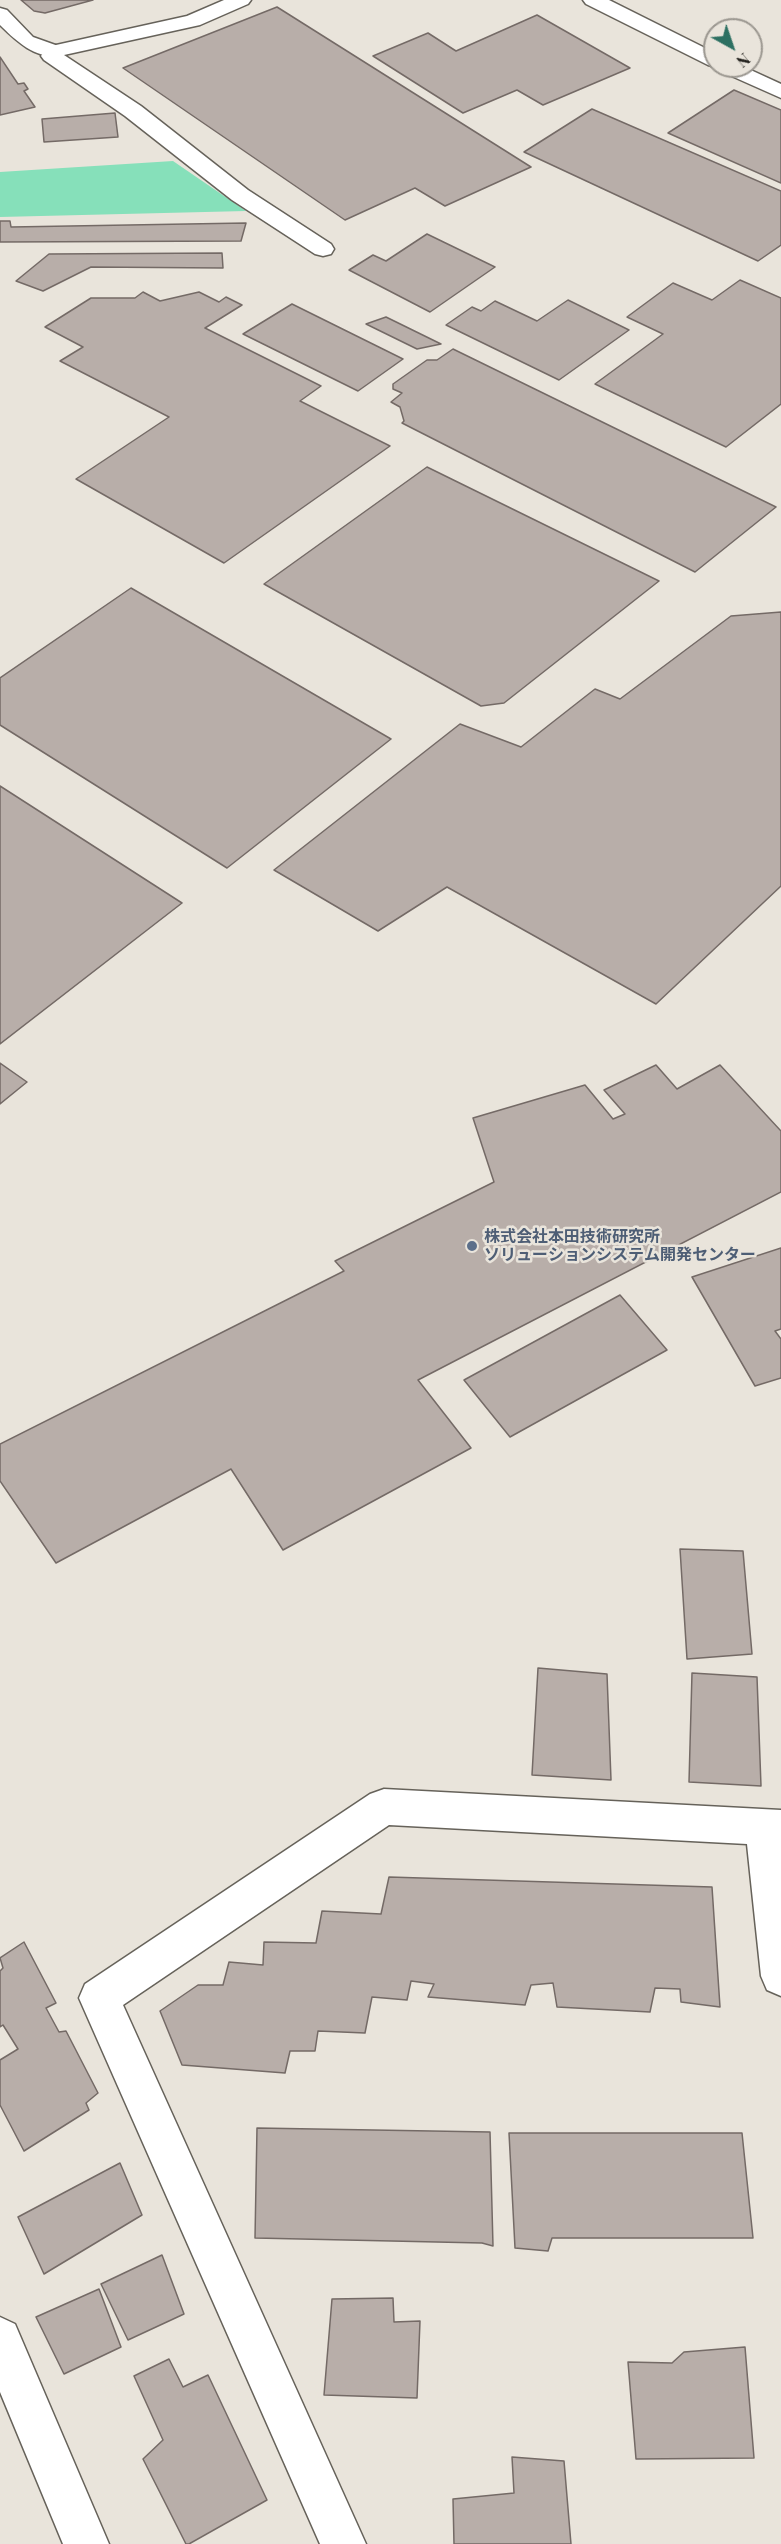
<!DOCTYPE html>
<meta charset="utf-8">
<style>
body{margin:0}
#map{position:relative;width:781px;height:2544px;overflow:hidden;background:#e9e4db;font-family:"Playfair Display",serif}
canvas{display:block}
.north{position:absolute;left:703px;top:18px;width:60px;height:60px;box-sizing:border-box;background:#e9e4db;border:2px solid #9b9790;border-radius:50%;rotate:140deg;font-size:16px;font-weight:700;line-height:24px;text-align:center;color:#262420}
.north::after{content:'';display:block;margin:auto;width:21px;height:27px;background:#2d7062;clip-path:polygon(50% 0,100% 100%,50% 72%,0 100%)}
</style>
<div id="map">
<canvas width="781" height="2544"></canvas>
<div class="north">N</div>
</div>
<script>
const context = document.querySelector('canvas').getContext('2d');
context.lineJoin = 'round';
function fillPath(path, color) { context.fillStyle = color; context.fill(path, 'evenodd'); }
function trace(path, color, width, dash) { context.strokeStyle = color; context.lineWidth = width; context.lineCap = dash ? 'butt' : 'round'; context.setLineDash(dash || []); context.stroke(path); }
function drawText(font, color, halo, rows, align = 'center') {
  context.font = font + ' "Playfair Display","Noto Sans JP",serif'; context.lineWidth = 5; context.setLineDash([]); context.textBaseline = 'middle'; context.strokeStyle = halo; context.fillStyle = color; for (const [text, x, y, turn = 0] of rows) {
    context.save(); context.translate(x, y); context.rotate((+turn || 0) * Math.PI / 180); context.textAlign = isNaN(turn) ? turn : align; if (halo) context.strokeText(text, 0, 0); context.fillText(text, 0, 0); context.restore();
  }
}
fillPath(new Path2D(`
 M173 161 246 211 0 217V172Z`), '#86e0ba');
const building = new Path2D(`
 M21 0H93L45 13 34 11Z
 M277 7 531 167 445 206 415 188 345 220 123 68Z
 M537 15 630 68 543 105 517 90 463 113 373 56 428 33 456 51Z
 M0 57 18 84 24 83 28 89 24 91 35 107 0 115Z
 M734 90 781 110V183L668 133Z
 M592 109 781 191V245L758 261 524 152Z
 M115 113 118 137 44 142 42 119Z
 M0 221H10L11 227 246 223 241 241 0 242Z
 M427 234 495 267 430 312 349 270 373 255 386 261Z
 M222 253 223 268 91 267 43 291 16 281 49 254Z
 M740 280 781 298V404L726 447 595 384 663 334 627 317 673 283 712 300Z
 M143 292 160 301 199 292 219 302 226 297 242 305 205 328 321 386 300 401 390 446 224 563 76 479 169 417 60 361 83 347 45 327 91 298H135Z
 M568 300 629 330 559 380 446 325 472 307 481 311 495 301 537 321Z
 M292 304 403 359 358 391 243 334Z
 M386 317 441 344 417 349 366 324Z
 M453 349 776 507 695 572 402 423 404 421 400 407 391 402 402 393 393 389V384L427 360H437Z
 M427 467 659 581 504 703 481 706 264 584Z
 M131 588 391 739 227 868 0 725V678Z
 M781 612V886L656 1004 447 887 378 931 274 870 460 724 521 747 595 689 620 699 731 616Z
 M0 786 182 903 0 1044Z
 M0 1063 27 1082 0 1104Z
 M656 1065 677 1089 720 1065 781 1131V1192L418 1380 471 1448 283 1550 231 1469 56 1563 0 1481V1444L344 1271 335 1261 494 1182 473 1118 585 1085 613 1119 625 1114 604 1090Z
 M781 1248V1329L775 1331 781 1339V1378L755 1386 692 1277Z
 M620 1295 667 1350 510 1437 464 1380Z
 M680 1549 743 1551 752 1654 687 1659Z
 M538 1668 607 1674 611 1780 532 1775Z
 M692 1673 757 1677 761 1786 689 1782Z
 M389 1877 712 1887 720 2007 681 2002 680 1989 655 1988 650 2012 557 2007 553 1983 531 1985 525 2005 428 1997 434 1984 411 1981 407 2000 372 1997 365 2033 318 2031 315 2051H290L285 2073 182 2065 160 2011 198 1985H223L229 1962 263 1965 264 1942 316 1943 322 1911 381 1914Z
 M24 1942 56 2003 46 2008 59 2032 66 2031 98 2093 86 2103 89 2110 24 2151 0 2105V2060L18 2049 3 2025 0 2027V1971L3 1968 0 1958Z
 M257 2128 490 2132 493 2246 482 2243 255 2238Z
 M509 2133H742L753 2238H552L548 2251 515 2248Z
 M120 2163 142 2215 44 2274 18 2217Z
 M162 2255 184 2314 128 2340 101 2284Z
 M99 2289 121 2347 64 2374 36 2317Z
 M393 2298 394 2322 420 2321 417 2398 324 2395 332 2299Z
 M745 2347 754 2458 636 2459 628 2362 672 2363 684 2352Z
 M169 2359 183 2387 208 2375 267 2500 189 2544H186L143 2459 163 2440 134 2376Z
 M512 2457 564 2461 571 2544H454L453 2499 514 2493Z`);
fillPath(building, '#b8aea9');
trace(building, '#746a66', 1.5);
const lane = new Path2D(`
 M0 8 7 10 33 37 61 47 63 51 61 55C37 61 15 40 0 25Z`);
const street = new Path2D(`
 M224 0H251L248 4 200 25 64 55 141 106 248 190 331 244 334 249 331 254 323 256 315 254 232 200 125 116 44 60 41 56 47 47 187 16Z
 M583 0H609L715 53V66H742L781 84V98L718 70 715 67 708 65 586 4Z
 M384 1789 781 1810V1996L767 1990 761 1976 747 1844 389 1825 123 2005 366 2544H320L79 1998 85 1984 370 1794Z
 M0 2317 15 2324 109 2544H63L0 2392Z`);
trace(lane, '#66625a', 3);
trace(street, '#66625a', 3);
fillPath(lane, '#fff');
fillPath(street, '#fff');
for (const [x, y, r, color] of [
 [472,1246,6,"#5c6f8a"]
]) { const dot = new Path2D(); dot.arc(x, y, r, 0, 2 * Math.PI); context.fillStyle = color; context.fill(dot); trace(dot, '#e9e4db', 2); }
drawText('bold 16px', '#4e5e75', '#e9e4db', [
 ["株式会社本田技術研究所",484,1237],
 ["ソリューションシステム開発センター",484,1255]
], 'left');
</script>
